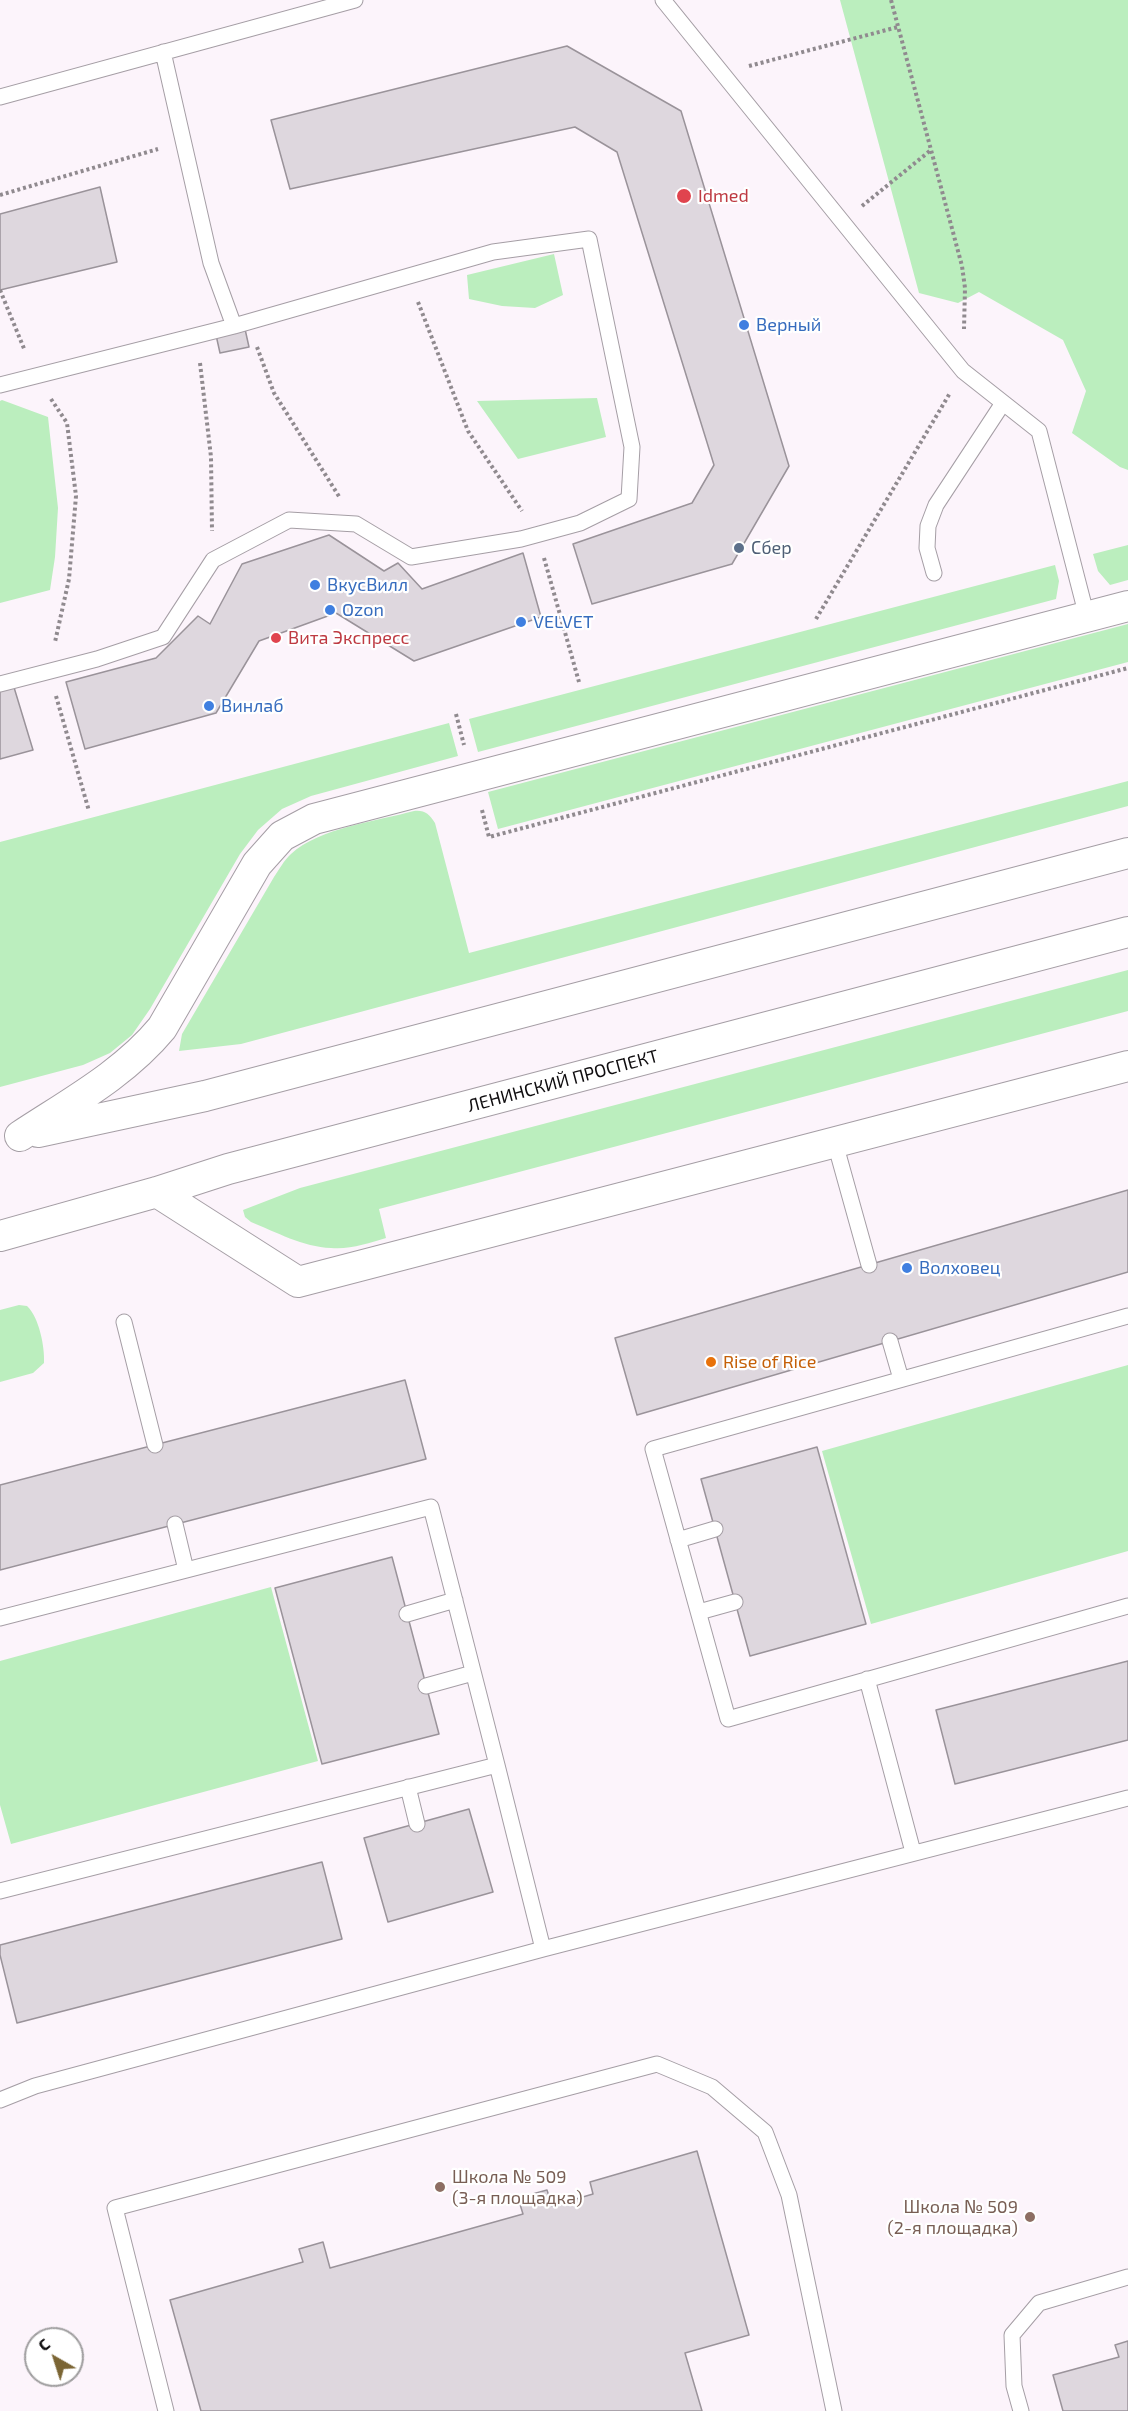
<!DOCTYPE html>
<meta charset="utf-8">
<style>
body{margin:0}
#map{position:relative;width:1128px;height:2411px;overflow:hidden;background:#fcf4fb;font-family:"Exo 2",sans-serif}
canvas{display:block}
.north{position:absolute;left:24px;top:2327px;width:60px;height:60px;box-sizing:border-box;background:#fff;border:2px solid #9f9e9f;border-radius:50%;rotate:321deg;font-size:16px;font-weight:700;line-height:24px;text-align:center;color:#0e0c0e}
.north::after{content:'';display:block;margin:auto;width:21px;height:27px;background:#7b6534;clip-path:polygon(50% 0,100% 100%,50% 72%,0 100%)}
</style>
<div id="map">
<canvas width="1128" height="2411"></canvas>
<div class="north">С</div>
</div>
<script>
const context = document.querySelector('canvas').getContext('2d');
context.lineJoin = 'round';
function fillPath(path, color) { context.fillStyle = color; context.fill(path, 'evenodd'); }
function trace(path, color, width, dash) { context.strokeStyle = color; context.lineWidth = width; context.lineCap = dash ? 'butt' : 'round'; context.setLineDash(dash || []); context.stroke(path); }
function drawText(font, color, halo, rows, align = 'center') {
  context.font = font + ' "Exo 2",sans-serif'; context.lineWidth = 4.5; context.setLineDash([]); context.textBaseline = 'middle'; context.strokeStyle = halo; context.fillStyle = color; for (const [text, x, y, turn = 0] of rows) {
    context.save(); context.translate(x, y); context.rotate((+turn || 0) * Math.PI / 180); context.textAlign = isNaN(turn) ? turn : align; if (halo) context.strokeText(text, 0, 0); context.fillText(text, 0, 0); context.restore();
  }
}
fillPath(new Path2D(`
 M840 0H1128V470L1120 467 1072 433 1086 391 1063 340 979 292 958 303 919 293Z
 M554 254 563 295 535 308 502 306 469 299 467 275Z
 M597 398 606 437 518 459 477 401Z
 M2 400 48 417 58 508 55 557 50 590 0 603V401Z
 M1128 545V580L1110 585 1098 571 1093 554Z
 M1055 565 1059 581 1056 599 478 752 469 719Z
 M1128 624V662L498 829 488 792Z
 M449 723 458 756 311 796 282 809 258 830 240 854 150 1009 132 1035 110 1053 83 1065 0 1087V842Z
 M1128 781V806L241 1044 179 1051 182 1034 274 877C279 870 284 860 291 854 319 828 377 821 414 811 425 810 429 814 435 823L469 953Z
 M1128 970V1011L379 1209 386 1238C369 1243 349 1250 331 1248 303 1247 276 1232 251 1222L245 1217 243 1210 300 1188Z
 M19 1305 27 1306C39 1317 45 1347 44 1363L33 1373 0 1382V1310Z
 M1128 1365V1551L871 1624 822 1451Z
 M271 1587 318 1761 11 1844 0 1805V1661Z`), '#bbeebe');
const building = new Path2D(`
 M567 46 681 111 789 466 732 564 592 604 573 544 692 503 714 465 617 152 575 127 290 189 271 120Z
 M100 187 117 262 0 290V214Z
 M245 329 249 347 220 353 216 335Z
 M329 535 384 571 398 563 422 589 523 553 541 617 414 661 336 613 259 641 216 713 85 749 66 682 156 658 198 616 210 624 242 564Z
 M13 684 33 750 0 759V688Z
 M1128 1190V1272L637 1415 615 1338Z
 M405 1380 426 1459 0 1570V1485Z
 M817 1447 866 1624 750 1656 701 1479Z
 M392 1557 439 1734 322 1764 275 1588Z
 M1128 1661V1740L955 1784 936 1710Z
 M469 1809 493 1892 388 1922 364 1838Z
 M322 1862 342 1939 17 2023 0 1955V1945Z
 M697 2151 749 2335 685 2353 702 2411H201L170 2300 303 2262 299 2249 323 2242 330 2268 523 2214 518 2198 547 2190 552 2206 593 2194 590 2182Z
 M1128 2341V2411H1063L1053 2375 1119 2357 1115 2345Z`);
fillPath(building, '#ded7de');
trace(building, '#9a939a', 1.5);
const service = new Path2D(`
 M663 0 963 371 1039 431 1087 617
 M163 52 211 263 234 326
 M0 97 355 0
 M0 385 234 326 493 252 589 239 632 447 629 499 580 523 521 539 411 557 356 524 289 520 213 560 163 637 97 659 0 684
 M934 573 927 548 928 526 936 505 1003 403
 M835 1143 869 1265
 M1128 1316 653 1449 728 1719 1128 1606
 M124 1322 155 1445
 M890 1341 901 1379
 M175 1524 186 1570
 M678 1540 715 1529
 M699 1612 735 1602
 M407 1614 455 1600
 M0 1618 431 1507 497 1765 0 1891
 M867 1679 913 1852
 M426 1686 473 1673
 M497 1765 543 1949
 M408 1787 417 1824
 M0 2100 35 2086 543 1949 1128 1798
 M166 2411 115 2208 657 2064 712 2087 765 2132 789 2195 834 2411
 M1021 2411 1014 2386 1012 2335 1039 2303 1128 2277`);
const minor = new Path2D(`
 M38 1132 205 1096 1128 853
 M20 1136C70 1103 124 1074 162 1028L257 864 282 836 314 819 1128 606
 M157 1192 298 1282 1128 1066
 M0 1236 157 1192 228 1169 1128 932`);
trace(service, '#a59ea5', 17);
trace(minor, '#a59ea5', 32);
trace(new Path2D(`
 M891 0 962 266 965 288 964 329
 M749 66 898 27
 M0 195 158 149
 M862 206 931 150
 M0 290 25 351
 M418 302 468 431 522 511
 M257 347 274 393 340 498
 M200 363 211 457 212 531
 M51 399 67 423 76 496 69 579 55 642
 M544 558 579 682
 M816 619 950 393
 M56 696 89 811
 M456 714 464 745
 M482 810 489 837 1128 668`), '#908a8f', 4, [3, 3]);
trace(service, '#fff', 15);
trace(minor, '#fff', 30);
for (const [x, y, r, color] of [
 [684,196,8,"#e0444e"],
 [744,325,6,"#3f7fe0"],
 [739,548,6,"#5c6f8a"],
 [315,585,6,"#3f7fe0"],
 [330,610,6,"#3f7fe0"],
 [521,622,6,"#3f7fe0"],
 [276,638,6,"#e0444e"],
 [209,706,6,"#3f7fe0"],
 [907,1268,6,"#3f7fe0"],
 [711,1362,6,"#e8710a"],
 [440,2187,6,"#8d6e63"],
 [1030,2217,6,"#8d6e63"]
]) { const dot = new Path2D(); dot.arc(x, y, r, 0, 2 * Math.PI); context.fillStyle = color; context.fill(dot); trace(dot, '#fff', 2); }
drawText('18px', '#be3a42', '#fff', [
 ["Idmed",698,196],
 ["Вита Экспресс",288,638]
], 'left');
drawText('18px', '#366cbe', '#fff', [
 ["Верный",756,325],
 ["ВкусВилл",327,585],
 ["Ozon",342,610],
 ["VELVET",533,622],
 ["Винлаб",221,706],
 ["Волховец",919,1268]
], 'left');
drawText('18px', '#4e5e75', '#fff', [
 ["Сбер",751,548]
], 'left');
drawText('18px', '#0e0c0e', '#fff', [
 ["ЛЕНИНСКИЙ ПРОСПЕКТ",563,1081,-15]
]);
drawText('18px', '#c56008', '#fff', [
 ["Rise of Rice",723,1362]
], 'left');
drawText('18px', '#785e54', '#fff', [
 ["Школа № 509",452,2177],
 ["(3-я площадка)",452,2198],
 ["Школа № 509",1018,2207,"right"],
 ["(2-я площадка)",1018,2228,"right"]
], 'left');
</script>
